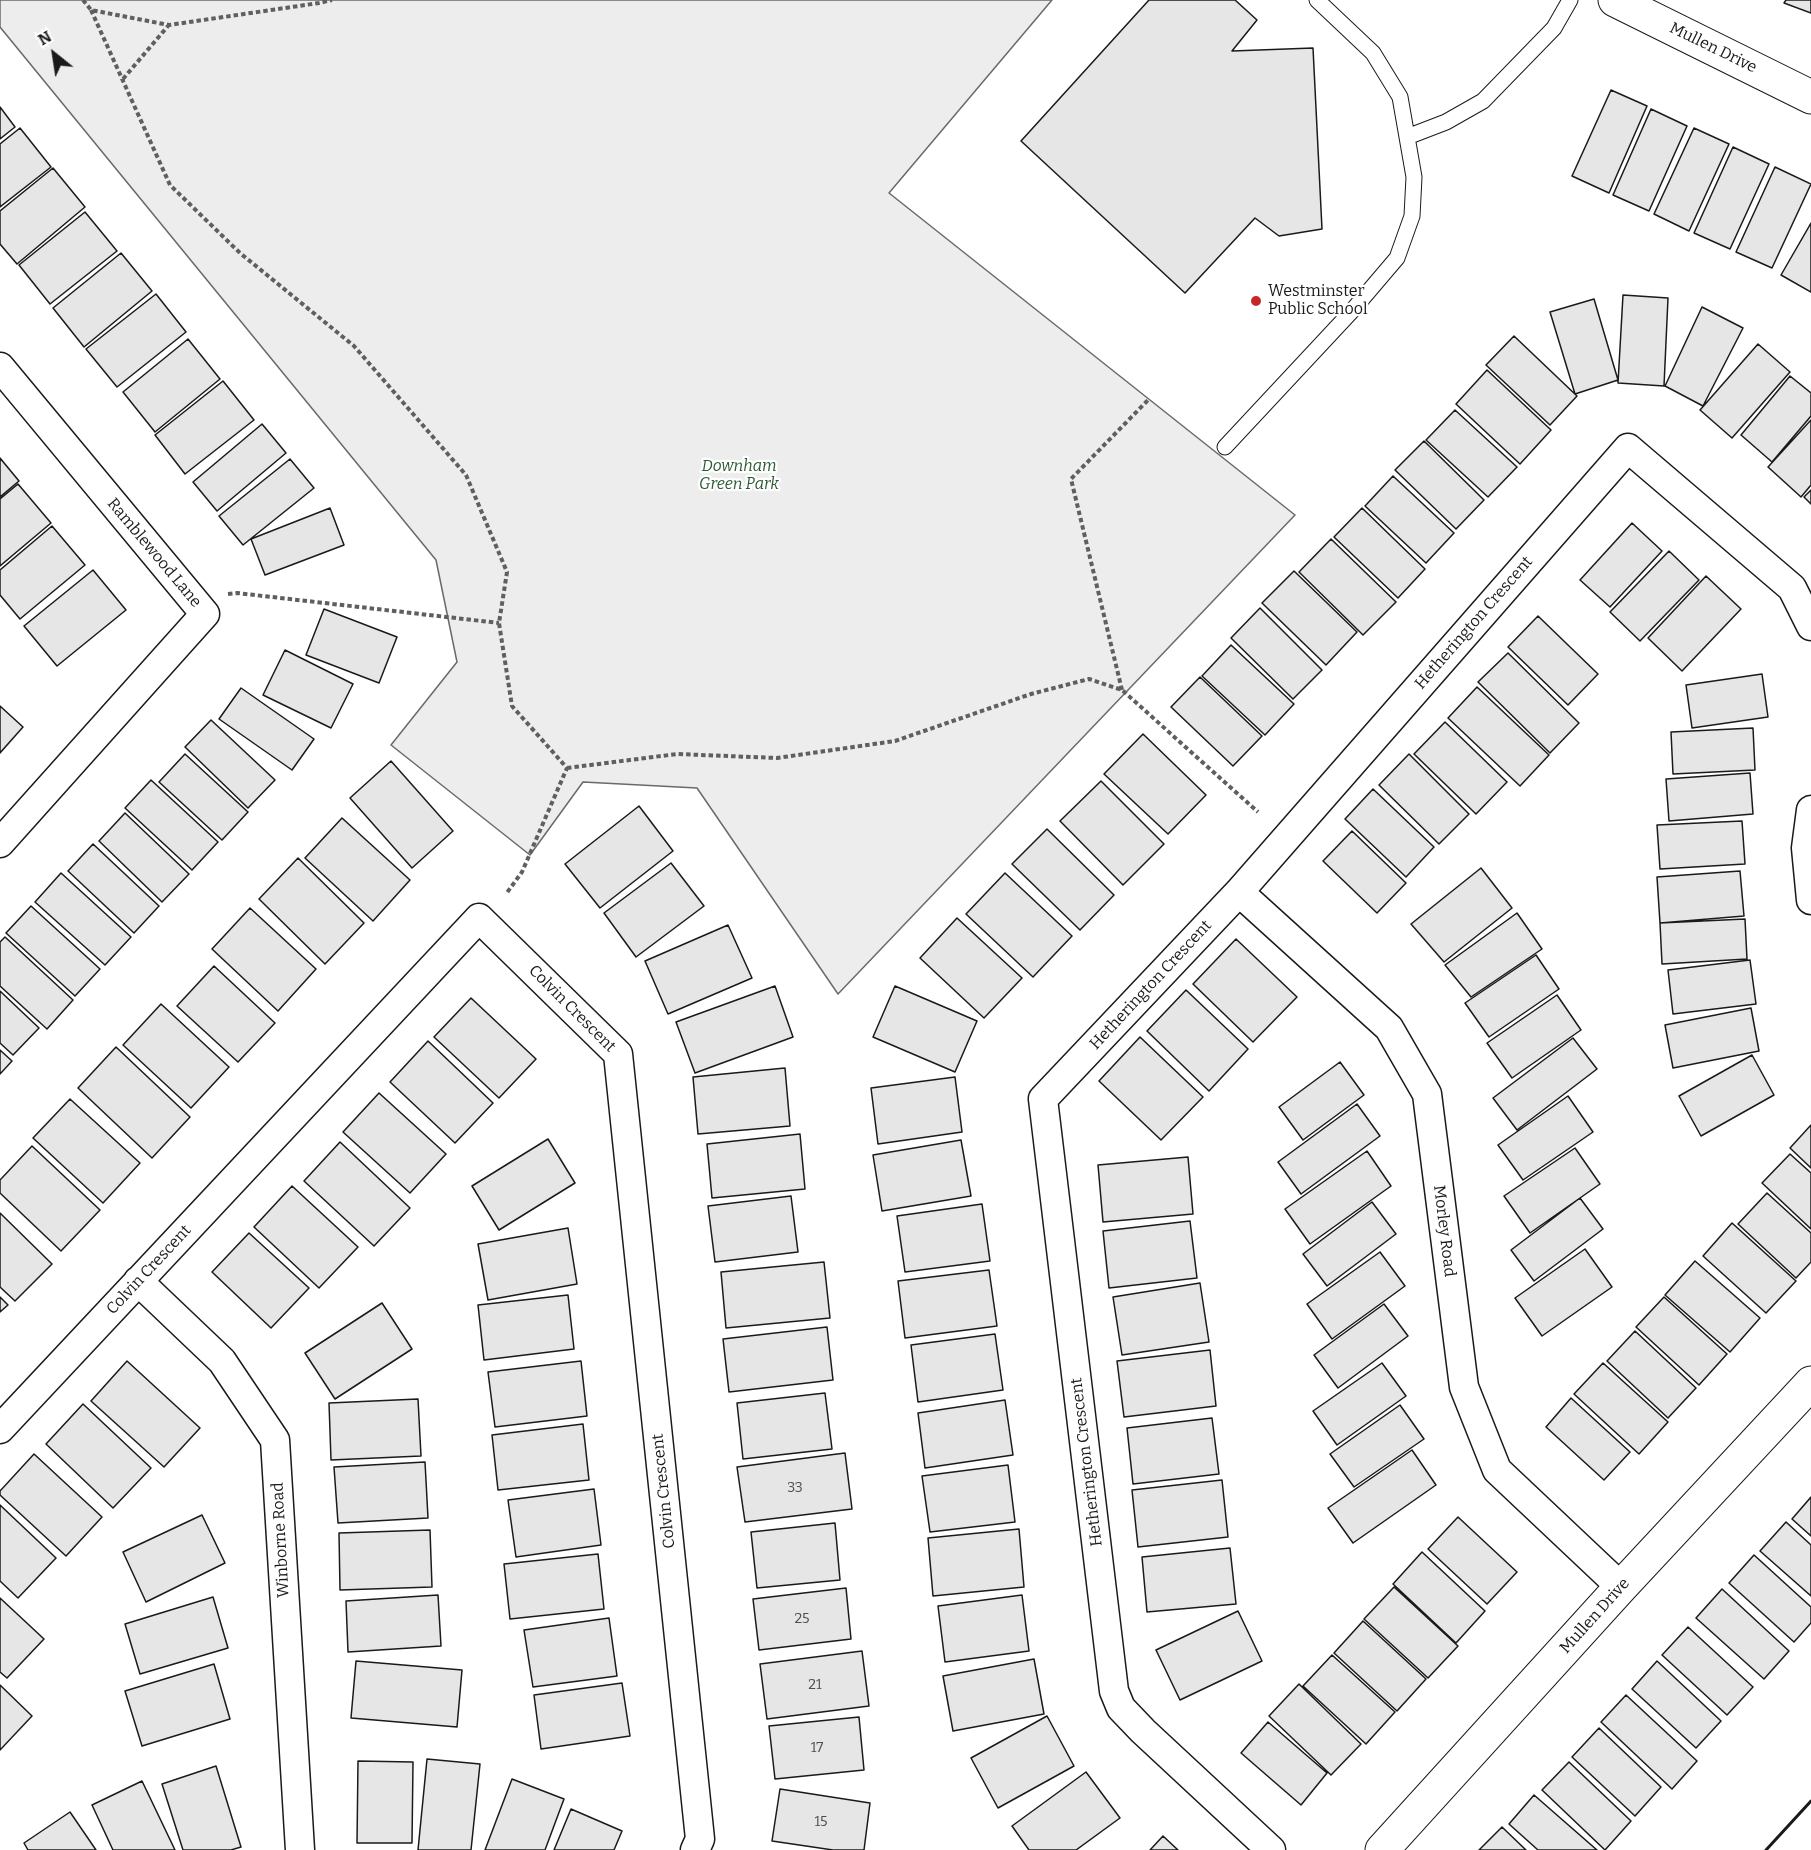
<!DOCTYPE html>
<style>
body{margin:0}
#map{position:relative;width:1811px;height:1850px;overflow:hidden;background:#fff;font-family:Bitter,serif}
canvas{display:block}
.north{position:absolute;left:24px;top:24px;width:60px;height:60px;-webkit-text-stroke:4px #fff;paint-order:stroke;rotate:330deg;font-size:16px;font-weight:700;line-height:24px;text-align:center;color:#1a1a1a}
.north::after{content:'';display:block;margin:auto;width:21px;height:27px;background:#1a1a1a;clip-path:polygon(50% 0,100% 100%,50% 72%,0 100%)}
</style>
<div id="map">
<canvas width="1811" height="1850"></canvas>
<div class="north">N</div>
</div>
<script>
const context = document.querySelector('canvas').getContext('2d');
context.lineJoin = 'round';
function fillPath(path, color) { context.fillStyle = color; context.fill(path, 'evenodd'); }
function trace(path, color, width, dash) { context.strokeStyle = color; context.lineWidth = width; context.lineCap = dash ? 'butt' : 'round'; context.setLineDash(dash || []); context.stroke(path); }
function drawText(font, color, halo, rows, align = 'center') {
  context.font = font + ' Bitter,serif'; context.lineWidth = 4.5; context.setLineDash([]); context.textBaseline = 'middle'; context.strokeStyle = halo; context.fillStyle = color; for (const [text, x, y, turn = 0] of rows) {
    context.save(); context.translate(x, y); context.rotate((+turn || 0) * Math.PI / 180); context.textAlign = isNaN(turn) ? turn : align; if (halo) context.strokeText(text, 0, 0); context.fillText(text, 0, 0); context.restore();
  }
}
const built = new Path2D(`
 M0 0H1052L889 193 1295 515 838 994 697 788 583 782 530 855 391 745 457 662 436 560 0 27Z`);
fillPath(built, '#ededed');
trace(built, '#6a6a6a', 1.5);
const building = new Path2D(`
 M1149 0H1235L1257 20 1232 51 1313 48 1322 229 1279 236 1255 218 1185 293 1021 141Z
 M1786 0H1811V13L1784 3Z
 M1611 90 1647 106 1609 193 1572 176Z
 M0 107 15 127 0 139Z
 M1651 109 1687 126 1649 211 1613 195Z
 M20 128 51 167 0 207V144Z
 M1694 128 1729 144 1689 231 1654 214Z
 M1733 147 1769 164 1730 249 1694 233Z
 M1775 167 1811 184 1772 268 1736 252Z
 M53 168 85 207 17 264 0 244V211Z
 M85 212 117 251 50 304 19 265Z
 M1811 223V292L1781 275Z
 M121 253 152 291 84 347 53 308Z
 M156 294 186 332 117 387 86 349Z
 M1623 295 1668 298 1664 386 1618 383Z
 M1594 299 1618 380 1575 394 1550 312Z
 M1702 307 1743 328 1703 406 1665 386Z
 M1514 336 1577 396 1550 425 1486 365Z
 M188 339 220 379 155 432 123 392Z
 M1758 344 1790 372 1732 438 1700 410Z
 M1487 370 1551 430 1520 464 1456 404Z
 M1790 376 1811 393V416L1772 462 1741 435Z
 M223 381 254 420 185 474 155 435Z
 M1455 410 1517 467 1488 497 1426 440Z
 M1811 420V485L1801 497 1768 467Z
 M262 424 286 453 217 511 193 482Z
 M1424 441 1484 500 1456 529 1395 470Z
 M0 458 19 481 0 497Z
 M290 459 314 488 243 545 219 516Z
 M1393 476 1454 533 1426 563 1365 506Z
 M18 484 51 523 0 566V499Z
 M1811 490V504L1804 497Z
 M330 508 344 545 265 575 251 539Z
 M1362 508 1425 569 1398 598 1334 537Z
 M1632 523 1662 551 1610 607 1580 580Z
 M52 526 85 565 20 619 0 595V570Z
 M1331 539 1396 602 1363 635 1299 572Z
 M1669 551 1699 580 1640 641 1610 612Z
 M93 570 126 610 57 666 24 626Z
 M1294 571 1357 632 1326 665 1262 603Z
 M1706 576 1741 609 1682 671 1648 638Z
 M1260 608 1322 670 1293 699 1231 638Z
 M324 609 397 637 379 683 306 655Z
 M1538 616 1598 674 1568 705 1508 647Z
 M1231 645 1294 704 1265 735 1202 676Z
 M285 650 353 684 331 728 263 695Z
 M1508 653 1579 723 1550 753 1478 682Z
 M1762 674 1768 717 1692 728 1686 685Z
 M1200 677 1262 736 1233 766 1171 707Z
 M1477 687 1549 755 1520 786 1448 718Z
 M241 688 314 739 292 770 219 719Z
 M0 706 23 727 0 753Z
 M211 720 275 780 248 808 185 747Z
 M1445 722 1507 782 1476 814 1414 754Z
 M1753 728 1755 770 1673 774 1671 732Z
 M1143 734 1206 795 1168 834 1104 774Z
 M185 754 248 812 222 840 159 782Z
 M1409 754 1469 814 1439 844 1379 785Z
 M391 761 453 831 412 868 350 798Z
 M1750 773 1753 814 1669 821 1666 779Z
 M151 780 218 842 192 870 125 808Z
 M1101 781 1164 844 1123 885 1060 821Z
 M1373 789 1434 847 1406 877 1345 819Z
 M639 806 673 851 600 908 565 864Z
 M125 813 189 874 162 902 99 841Z
 M342 818 410 880 373 921 305 858Z
 M1742 821 1745 864 1660 869 1657 825Z
 M1047 829 1114 895 1080 930 1012 864Z
 M1352 831 1406 883 1377 913 1323 861Z
 M93 844 159 906 134 933 68 871Z
 M298 858 364 923 325 964 259 899Z
 M671 863 704 906 636 957 604 913Z
 M1481 868 1512 908 1444 962 1411 924Z
 M1740 871 1744 916 1660 923 1657 877Z
 M61 873 131 937 105 965 35 902Z
 M1005 873 1072 936 1033 977 966 914Z
 M31 906 100 969 75 996 6 933Z
 M250 908 316 969 278 1011 212 949Z
 M1517 913 1542 949 1471 997 1445 965Z
 M957 918 1022 978 984 1018 920 958Z
 M1745 919 1747 959 1662 964 1660 923Z
 M728 925 752 978 668 1014 645 961Z
 M5 937 73 1000 47 1029 0 986V942Z
 M1236 939 1297 997 1253 1042 1193 984Z
 M1536 955 1559 989 1489 1037 1465 1003Z
 M1750 960 1756 1004 1673 1014 1668 970Z
 M214 966 275 1023 238 1062 177 1006Z
 M775 986 793 1037 695 1073 676 1022Z
 M895 986 977 1021 955 1072 873 1037Z
 M1186 990 1248 1049 1209 1091 1147 1031Z
 M0 991 39 1028 13 1055 0 1043Z
 M1557 995 1581 1030 1512 1078 1487 1043Z
 M471 998 536 1059 499 1098 434 1037Z
 M161 1004 229 1067 191 1108 123 1045Z
 M1751 1008 1759 1051 1673 1068 1665 1025Z
 M1140 1037 1203 1097 1161 1140 1099 1081Z
 M1573 1038 1597 1069 1517 1130 1493 1098Z
 M428 1041 493 1103 455 1143 390 1082Z
 M116 1047 190 1117 152 1158 78 1088Z
 M0 1050 12 1061 0 1074Z
 M1752 1055 1774 1095 1701 1136 1679 1096Z
 M1340 1062 1364 1095 1303 1140 1279 1107Z
 M785 1068 790 1126 698 1134 693 1077Z
 M955 1077 962 1132 878 1144 871 1088Z
 M379 1093 446 1154 410 1193 343 1132Z
 M1568 1096 1593 1132 1523 1180 1498 1145Z
 M70 1099 140 1163 103 1203 33 1138Z
 M1357 1104 1380 1136 1301 1194 1278 1162Z
 M1811 1125V1168L1790 1148Z
 M800 1134 805 1189 712 1198 707 1144Z
 M548 1139 575 1183 499 1230 472 1186Z
 M961 1140 971 1196 882 1211 873 1155Z
 M340 1142 410 1208 374 1246 304 1181Z
 M32 1146 100 1210 61 1251 0 1193V1180Z
 M1575 1148 1600 1184 1530 1233 1504 1196Z
 M1367 1151 1391 1186 1310 1244 1285 1209Z
 M1790 1154 1811 1173V1229L1762 1183Z
 M1188 1157 1193 1214 1103 1222 1098 1165Z
 M292 1186 358 1247 319 1288 254 1227Z
 M1767 1193 1811 1233V1262L1796 1278 1738 1224Z
 M791 1196 798 1252 715 1262 708 1206Z
 M1580 1198 1603 1229 1534 1281 1511 1250Z
 M1372 1202 1396 1234 1327 1286 1303 1254Z
 M982 1204 990 1261 905 1272 897 1216Z
 M0 1213 52 1264 15 1301 0 1287Z
 M1190 1221 1197 1278 1109 1288 1103 1231Z
 M1732 1223 1796 1281 1766 1313 1703 1256Z
 M568 1228 577 1284 488 1300 478 1244Z
 M249 1233 309 1288 271 1328 212 1272Z
 M1585 1249 1612 1287 1542 1336 1515 1298Z
 M1380 1252 1405 1286 1332 1339 1307 1304Z
 M1695 1261 1760 1318 1730 1352 1665 1295Z
 M824 1262 830 1318 726 1328 721 1272Z
 M989 1270 997 1326 905 1338 898 1281Z
 M1200 1283 1209 1342 1122 1355 1113 1297Z
 M568 1295 574 1349 484 1360 478 1305Z
 M0 1297 8 1305 0 1312Z
 M1664 1297 1727 1354 1699 1385 1636 1327Z
 M382 1303 412 1349 335 1399 305 1353Z
 M1384 1304 1408 1336 1338 1388 1314 1355Z
 M827 1327 833 1380 729 1392 723 1339Z
 M1635 1331 1696 1388 1668 1418 1607 1361Z
 M995 1334 1003 1390 918 1402 911 1345Z
 M1210 1350 1216 1406 1124 1417 1117 1361Z
 M127 1361 200 1428 164 1467 91 1401Z
 M581 1361 587 1416 495 1427 488 1372Z
 M1382 1363 1406 1396 1337 1445 1313 1411Z
 M1603 1363 1668 1422 1639 1454 1574 1394Z
 M825 1393 832 1449 743 1459 737 1403Z
 M1571 1398 1630 1452 1604 1480 1546 1427Z
 M418 1399 421 1456 331 1460 329 1403Z
 M1005 1400 1013 1455 925 1468 918 1413Z
 M83 1404 151 1468 113 1508 46 1444Z
 M1400 1405 1424 1439 1354 1487 1330 1454Z
 M1212 1418 1219 1474 1133 1484 1127 1428Z
 M583 1424 589 1480 498 1490 492 1435Z
 M1412 1450 1436 1485 1353 1543 1328 1508Z
 M845 1453 852 1509 745 1522 737 1467Z
 M34 1454 102 1517 66 1556 0 1495V1491Z
 M425 1462 428 1518 338 1523 334 1467Z
 M1008 1465 1015 1522 930 1532 922 1476Z
 M1222 1480 1228 1537 1138 1547 1132 1490Z
 M594 1489 601 1545 516 1557 508 1500Z
 M1811 1497V1536L1792 1519Z
 M0 1505 56 1558 18 1598 0 1581Z
 M202 1515 225 1563 146 1602 123 1552Z
 M1458 1517 1517 1572 1487 1604 1428 1549Z
 M1786 1522 1811 1545V1596L1760 1551Z
 M835 1523 840 1580 757 1588 751 1532Z
 M1019 1529 1024 1587 933 1596 928 1538Z
 M430 1530 432 1587 340 1590 339 1533Z
 M1230 1548 1236 1604 1147 1612 1142 1557Z
 M1422 1552 1485 1611 1456 1643 1393 1584Z
 M598 1554 604 1609 510 1619 504 1564Z
 M1754 1555 1811 1607V1623L1794 1642 1729 1583Z
 M1394 1587 1458 1646 1428 1678 1364 1619Z
 M846 1588 851 1639 759 1650 753 1599Z
 M1722 1589 1789 1651 1764 1679 1696 1618Z
 M438 1595 441 1646 348 1652 346 1601Z
 M1022 1595 1029 1651 945 1662 938 1606Z
 M213 1597 228 1648 140 1674 125 1624Z
 M0 1598 44 1639 7 1678 0 1672Z
 M1238 1611 1262 1661 1180 1700 1156 1650Z
 M609 1618 617 1676 533 1687 524 1630Z
 M1363 1621 1426 1679 1397 1711 1334 1653Z
 M1688 1627 1753 1687 1727 1715 1662 1655Z
 M862 1651 869 1706 767 1719 760 1664Z
 M1332 1655 1395 1712 1366 1744 1303 1686Z
 M1034 1659 1044 1714 953 1731 943 1676Z
 M356 1661 462 1670 457 1727 351 1718Z
 M1657 1661 1721 1721 1696 1748 1632 1689Z
 M214 1664 230 1719 142 1746 125 1691Z
 M622 1683 630 1736 541 1749 534 1695Z
 M1299 1684 1361 1744 1331 1775 1269 1716Z
 M0 1685 32 1716 0 1750Z
 M1626 1695 1697 1761 1672 1789 1601 1722Z
 M1047 1716 1074 1766 998 1808 971 1758Z
 M859 1717 864 1770 775 1779 769 1726Z
 M1268 1722 1327 1773 1301 1805 1241 1753Z
 M1599 1728 1661 1787 1635 1816 1572 1757Z
 M427 1759 480 1764 471 1850H418Z
 M358 1761 413 1762 412 1843H357Z
 M1569 1762 1631 1821 1605 1850 1542 1790Z
 M216 1766 241 1847 231 1850H183L162 1784Z
 M1086 1772 1120 1818 1076 1850H1029L1012 1826Z
 M512 1779 564 1799 545 1850H485Z
 M142 1781 175 1850H113L92 1805Z
 M780 1789 870 1803 864 1850H833L772 1841Z
 M1534 1795 1597 1850H1538L1509 1824Z
 M571 1809 622 1831 614 1850H554Z
 M70 1812 96 1850H28L24 1843Z
 M1502 1827 1526 1850H1479Z
 M1163 1836 1178 1850H1150Z`);
fillPath(building, '#e6e6e6');
trace(building, '#1a1a1a', 1.5);
const lane = new Path2D(`
 M1317 0 1373 53 1400 97 1407 137
 M1225 447 1351 312 1397 258 1412 216 1414 177 1407 137 1446 122 1483 101 1554 28 1570 0`);
const street = new Path2D(`
 M0 367 205 614 0 843
 M1811 810 1806 848 1811 900
 M1239 892 1389 1028 1427 1094 1464 1387 1497 1470 1621 1587
 M138 1281 222 1361 275 1440 300 1850
 M0 1429 479 918 618 1054 700 1839 695 1850
 M1271 1850 1143 1731 1121 1708 1114 1691 1043 1099 1239 892 1628 448 1792 588 1811 626`);
const secondary = new Path2D(`
 M1615 0 1811 97
 M1382 1850 1621 1587 1811 1383`);
trace(lane, '#1a1a1a', 17);
trace(street, '#1a1a1a', 31);
trace(secondary, '#1a1a1a', 35);
trace(new Path2D(`
 M83 0 91 10 169 25 319 3 332 0
 M91 10 170 185 240 253 354 346 466 475 507 572 499 623 512 706 567 768 522 872 506 894
 M123 79 168 26
 M228 594 237 593 499 623
 M1122 690 1071 479 1149 399
 M567 768 677 754 777 758 895 741 1031 694 1089 679 1122 690 1258 812`), '#5f5f5f', 4, [4.5, 3]);
trace(lane, '#fff', 15);
trace(street, '#fff', 28);
trace(secondary, '#fff', 33);
trace(new Path2D(`
 M1766 1850 1811 1801`), '#1a1a1a', 3);
for (const [x, y, r, color] of [
 [1256,301,6,"#c62828"]
]) { const dot = new Path2D(); dot.arc(x, y, r, 0, 2 * Math.PI); context.fillStyle = color; context.fill(dot); trace(dot, '#fff', 2); }
drawText('14px', '#4d4d4d', null, [
 ["33",795,1488],
 ["25",802,1619],
 ["21",815,1685],
 ["17",817,1748],
 ["15",821,1822]
]);
drawText('16px', '#1a1a1a', '#fff', [
 ["Mullen Drive",1713,48,26],
 ["Ramblewood Lane",154,553,50],
 ["Hetherington Crescent",1474,623,-49],
 ["Hetherington Crescent",1151,985,-47],
 ["Colvin Crescent",572,1009,45],
 ["Morley Road",1444,1231,83],
 ["Colvin Crescent",149,1270,-47],
 ["Hetherington Crescent",1087,1462,-97],
 ["Colvin Crescent",664,1491,-96],
 ["Winborne Road",281,1540,-93],
 ["Mullen Drive",1595,1616,-48]
]);
drawText('16px', '#1a1a1a', '#fff', [
 ["Westminster",1268,292],
 ["Public School",1268,310]
], 'left');
drawText('italic 16px', '#2b5a34', '#fff', [
 ["Downham",739,467],
 ["Green Park",739,485]
]);
</script>
